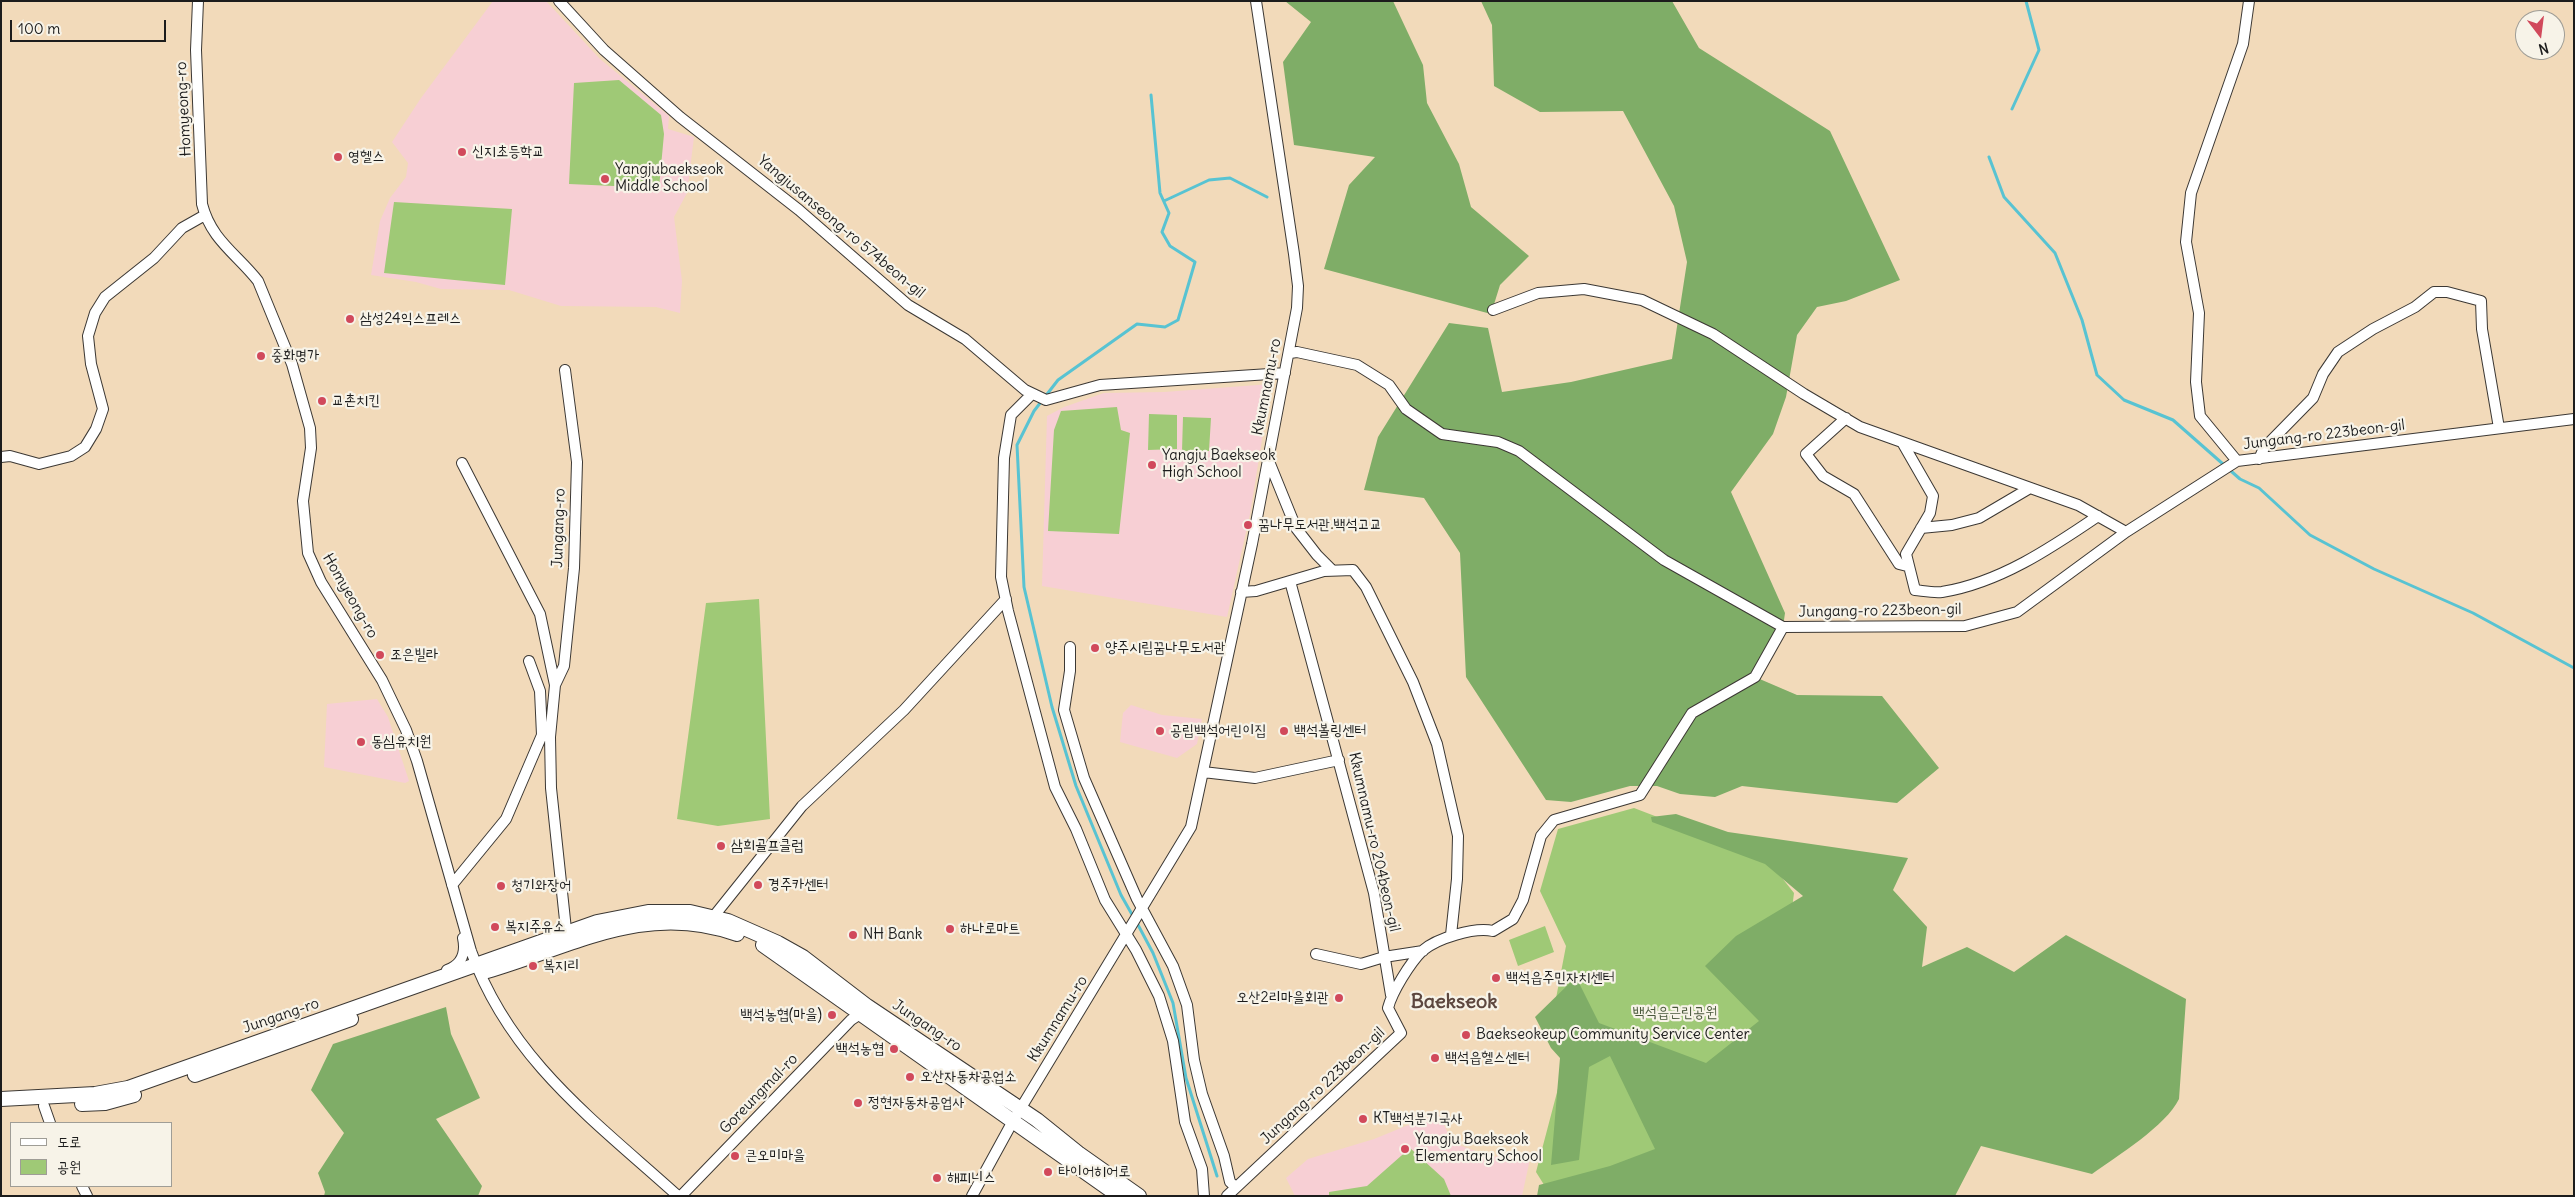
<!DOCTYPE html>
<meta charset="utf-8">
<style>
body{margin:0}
#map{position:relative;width:2575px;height:1197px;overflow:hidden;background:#f2daba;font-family:Delius,"Poor Story",sans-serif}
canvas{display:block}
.frame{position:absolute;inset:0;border:2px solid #1c1c1c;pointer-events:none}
.legend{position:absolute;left:10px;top:1122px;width:162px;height:65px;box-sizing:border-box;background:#f7f3e8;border:1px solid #9f9d96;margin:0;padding:6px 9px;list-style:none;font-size:15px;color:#1c1c1c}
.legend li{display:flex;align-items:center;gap:10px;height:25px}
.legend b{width:25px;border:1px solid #9f9d96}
.north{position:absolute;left:2515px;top:10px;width:50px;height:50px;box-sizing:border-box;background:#f7f3e8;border:1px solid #9f9d96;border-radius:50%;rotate:165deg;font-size:14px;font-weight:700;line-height:20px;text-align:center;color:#1c1c1c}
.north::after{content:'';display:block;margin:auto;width:18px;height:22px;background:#d1495b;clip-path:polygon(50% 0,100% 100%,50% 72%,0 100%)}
.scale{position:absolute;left:10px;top:20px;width:156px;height:22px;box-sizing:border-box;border:2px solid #1c1c1c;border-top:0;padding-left:6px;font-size:15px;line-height:18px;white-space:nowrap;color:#1c1c1c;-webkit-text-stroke:4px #f7f3e8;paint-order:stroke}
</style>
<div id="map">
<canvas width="2575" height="1197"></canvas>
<div class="frame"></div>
<ul class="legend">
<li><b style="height:6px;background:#fff"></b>도로</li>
<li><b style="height:14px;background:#9fc976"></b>공원</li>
</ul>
<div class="north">N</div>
<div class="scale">100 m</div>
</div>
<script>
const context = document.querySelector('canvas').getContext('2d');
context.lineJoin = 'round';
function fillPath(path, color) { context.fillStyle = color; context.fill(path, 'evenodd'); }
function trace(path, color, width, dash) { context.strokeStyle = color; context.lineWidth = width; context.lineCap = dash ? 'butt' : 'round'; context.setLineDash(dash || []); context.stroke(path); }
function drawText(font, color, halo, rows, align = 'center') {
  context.font = font + ' Delius,"Poor Story",sans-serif'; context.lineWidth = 4.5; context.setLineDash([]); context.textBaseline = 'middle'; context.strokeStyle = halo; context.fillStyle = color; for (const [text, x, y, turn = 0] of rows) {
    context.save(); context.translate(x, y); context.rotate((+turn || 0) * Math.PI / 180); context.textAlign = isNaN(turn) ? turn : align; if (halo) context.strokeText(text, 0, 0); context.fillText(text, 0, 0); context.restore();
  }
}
fillPath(new Path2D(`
 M493 1H546L600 59 669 116 668 129 694 137 687 193 674 217 682 281 680 313 656 307 561 306 509 290 441 289 416 282 371 275 380 221 390 198 406 177 408 163 392 142 421 98Z
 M1271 384 1250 514 1227 617 1042 586 1047 416 1064 407 1104 393 1164 392Z
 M377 699 388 717 409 781 405 783 324 767 327 704Z
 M1131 705 1162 715 1202 719 1197 744 1177 758 1120 742 1123 713Z
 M1438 1113 1453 1143 1493 1157 1502 1155 1530 1159 1522 1196H1295L1286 1178 1308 1159 1374 1139Z`), '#f7cfd4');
fillPath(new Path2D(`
 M619 80 661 115 664 134 659 188 569 184 574 83Z
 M394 202 512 209 505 285 384 273Z
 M1117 407 1121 430 1130 433 1119 534 1048 531 1054 430 1061 411Z
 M1149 414 1177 415V449L1148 450Z
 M1183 417 1211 418 1209 451H1182Z
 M759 599 770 819 718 826 677 819 706 603Z
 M1634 808 1767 859 1794 893 1790 925 1798 1086 1551 1196 1536 1172 1565 1062 1553 1014 1566 946 1540 891 1558 829Z
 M1545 926 1554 952 1518 966 1509 940Z
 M1410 1148 1444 1179 1451 1196H1329V1192L1367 1186Z`), '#9fc976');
fillPath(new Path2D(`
 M1285 1H1393L1423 65 1427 103 1459 164 1471 207 1529 256 1500 285 1491 314 1324 269 1349 185 1375 157 1294 145 1283 62 1311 22Z
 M1481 1H1672L1699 48 1830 131 1900 280 1846 301 1817 307 1797 335 1786 397 1773 434 1731 492 1785 613 1783 627 1755 677 1797 695 1882 696 1939 768 1897 803 1742 786 1715 797 1680 794 1657 786H1630L1571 802 1546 800 1466 677 1460 553 1424 498 1364 490 1378 437 1449 323 1488 328 1502 392 1571 382 1672 359 1687 262 1674 206 1623 111 1540 112 1494 86 1492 25Z
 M1676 814 1728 832 1908 858 1893 890 1927 927 1922 967 1967 947 2014 972 2066 935 2186 999 2179 1099C2166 1126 2117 1156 2092 1174L1981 1146 1955 1196H1537L1539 1185 1610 1166 1655 1149 1610 1056 1589 1067 1579 1160 1551 1165 1560 1058 1551 1048 1535 1017 1576 977 1599 1023 1706 1063 1759 1021 1705 966 1736 936 1803 896 1765 864 1652 822 1651 817Z
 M446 1007 451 1034 480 1098 436 1119 482 1186 478 1196H324L325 1192 318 1173 344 1133 311 1090 333 1044Z`), '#7fad67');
trace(new Path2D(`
 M2012 109 2039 50 2026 1
 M1989 157 2004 197 2055 253 2082 320 2097 375 2124 400 2173 420 2240 479 2259 488 2310 535 2374 569 2473 613 2574 668
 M1164 201 1209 180 1230 178 1267 197
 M1134 918 1121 895 1076 786 1052 707 1024 587 1017 445 1034 411 1058 380 1137 324 1165 327 1178 320 1195 262 1170 246 1162 232 1169 213 1160 193 1151 95
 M1137 923 1153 953 1173 1003 1186 1078 1217 1176`), '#58c3d2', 3);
const minor = new Path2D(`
 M198 1 196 50 202 204C211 240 237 254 258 281L292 364 310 428 311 448 303 501 308 553 321 582 382 680 406 730 417 761 471 951C510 1060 595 1121 678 1196
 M559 1 604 50 680 117 799 210 908 305 965 339 1025 390 1046 400 1100 385 1285 373
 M1493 310 1538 293 1584 289 1642 300 1713 334 1804 394 1860 427 2078 505 2126 532
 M1290 353 1297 352 1357 365 1389 385 1406 409 1442 434 1498 442 1519 451 1664 560 1783 627
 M1032 394 1011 415 1004 458 1001 577 1008 611 1055 787 1076 829 1105 900 1136 950 1159 996 1173 1041 1185 1122 1202 1169 1204 1196
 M1846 418 1806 454 1823 476 1854 494 1899 564 1907 566
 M1902 442 1933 496 1930 513 1906 554 1915 590C1924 591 1934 593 1942 592 1999 583 2051 548 2098 516
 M1 457 10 456 39 464 71 456 85 447 96 429 103 409 91 364 88 336 95 313 105 297 154 258 182 228 205 215
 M1268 459 1296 528 1317 555 1332 570
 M2259 459 2264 448 2313 398 2323 374 2338 352 2373 329 2415 307 2434 292H2447L2481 301 2482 329 2499 428
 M2237 461 2200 416 2196 382 2199 313 2186 242 2191 193 2243 44 2249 1
 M462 463 540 614 555 685 550 737 551 788 567 939
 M1921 528 1952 525 1979 518 2030 488
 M1290 581 1374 893 1391 995
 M1241 592 1256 591 1324 571 1353 570 1366 587 1413 682 1437 744 1458 836 1457 879 1451 935
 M1070 647V671L1064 710 1084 778 1137 899 1173 966 1187 1005 1194 1060 1202 1094 1224 1156 1230 1182 1236 1187
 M555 685 564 666 574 568 577 462 565 370
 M1203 772 1255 778 1339 760
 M452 885 506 819 542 735 540 691 529 661
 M710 921 802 806 904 710 1006 599
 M1316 954 1361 964 1384 957 1423 951
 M447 970C462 965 466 952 463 938
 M44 1106 50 1123
 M82 1186 87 1196
 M681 1196 851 1020 860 1014
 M972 1196 1013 1121 1191 827 1252 544 1297 308 1298 286 1294 254 1256 1
 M1227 1196 1401 1033 1388 1008C1392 992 1410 963 1422 951 1437 938 1474 927 1493 931L1513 919 1523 900 1541 836 1554 820 1640 795 1692 713 1755 677 1783 627 1965 626 2017 612 2126 532 2237 461 2574 419`);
const major = new Path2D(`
 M763 945 1119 1196
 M487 971C573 946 646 901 737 934
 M195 1075 351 1019
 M1 1099 95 1094 128 1088 597 922 648 912H690L728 921 778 943 803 957 867 1006 1037 1120 1078 1153 1139 1196
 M82 1104 105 1103 134 1095`);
trace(minor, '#3c3834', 12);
trace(major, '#3c3834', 16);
trace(minor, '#fff', 10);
trace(major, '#fff', 14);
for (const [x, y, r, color] of [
 [462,152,5,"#d1495b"],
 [338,157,5,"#d1495b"],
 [605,179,5,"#d1495b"],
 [350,319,5,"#d1495b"],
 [261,356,5,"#d1495b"],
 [322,401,5,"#d1495b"],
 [1152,465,5,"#d1495b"],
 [1248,525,5,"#d1495b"],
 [1095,648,5,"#d1495b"],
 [380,655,5,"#d1495b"],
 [1160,731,5,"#d1495b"],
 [1284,731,5,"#d1495b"],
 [361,742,5,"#d1495b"],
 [721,846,5,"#d1495b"],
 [758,885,5,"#d1495b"],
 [501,886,5,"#d1495b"],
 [495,927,5,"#d1495b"],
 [950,929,5,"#d1495b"],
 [853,935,5,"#d1495b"],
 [533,966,5,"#d1495b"],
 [1496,978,5,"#d1495b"],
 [1339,998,5,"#d1495b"],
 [832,1015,5,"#d1495b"],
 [1466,1035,5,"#d1495b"],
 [894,1049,5,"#d1495b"],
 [1435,1058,5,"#d1495b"],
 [910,1077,5,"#d1495b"],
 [858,1103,5,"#d1495b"],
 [1363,1119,5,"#d1495b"],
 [1405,1149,5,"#d1495b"],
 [735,1156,5,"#d1495b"],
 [1048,1172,5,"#d1495b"],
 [937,1178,5,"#d1495b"]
]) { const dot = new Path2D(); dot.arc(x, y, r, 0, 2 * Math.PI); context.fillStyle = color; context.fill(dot); trace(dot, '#f7f3e8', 2); }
drawText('15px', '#1c1c1c', '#f7f3e8', [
 ["Homyeong-ro",184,109,-93],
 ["Yangjusanseong-ro 574beon-gil",841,227,40],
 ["Kkumnamu-ro",1267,387,-79],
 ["Jungang-ro 223beon-gil",2324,435,-7],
 ["Jungang-ro",559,528,-88],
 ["Homyeong-ro",350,596,60],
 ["Jungang-ro 223beon-gil",1880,611,-1],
 ["Kkumnamu-ro 204beon-gil",1374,842,77],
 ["Jungang-ro",281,1016,-19],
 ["Kkumnamu-ro",1058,1019,-58],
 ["Jungang-ro",927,1026,34],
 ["Jungang-ro 223beon-gil",1323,1086,-43],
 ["Goreungmal-ro",759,1094,-46]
]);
drawText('15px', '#1c1c1c', '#f7f3e8', [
 ["신지초등학교",472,152],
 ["영헬스",348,157],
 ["Yangjubaekseok",615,170],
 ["Middle School",615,187],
 ["삼성24익스프레스",360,319],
 ["중화명가",271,356],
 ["교촌치킨",332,401],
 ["Yangju Baekseok",1162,456],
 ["High School",1162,473],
 ["꿈나무도서관.백석고교",1258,525],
 ["양주시립꿈나무도서관",1105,648],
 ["조은빌라",390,655],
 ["공립백석어린이집",1170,731],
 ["백석볼링센터",1294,731],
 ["동심유치원",371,742],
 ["삼희골프클럽",731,846],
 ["경주카센터",768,885],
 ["청기와장어",511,886],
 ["복지주유소",505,927],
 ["하나로마트",960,929],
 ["NH Bank",863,935],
 ["복지리",543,966],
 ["백석읍주민자치센터",1506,978],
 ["오산2리마을회관",1329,998,"right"],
 ["백석농협(마을)",822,1015,"right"],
 ["Baekseokeup Community Service Center",1476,1035],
 ["백석농협",884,1049,"right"],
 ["백석읍헬스센터",1445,1058],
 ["오산자동차공업소",920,1077],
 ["정현자동차공업사",868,1103],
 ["KT백석분기국사",1373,1119],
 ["Yangju Baekseok",1415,1140],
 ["Elementary School",1415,1157],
 ["큰오미마을",745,1156],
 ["타이어히어로",1058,1172],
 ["해피니스",947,1178]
], 'left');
drawText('15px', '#4a593c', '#f7f3e8', [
 ["백석읍근린공원",1675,1013]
]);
drawText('bold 20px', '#5d473f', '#f7f3e8', [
 ["Baekseok",1454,1002]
]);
</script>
